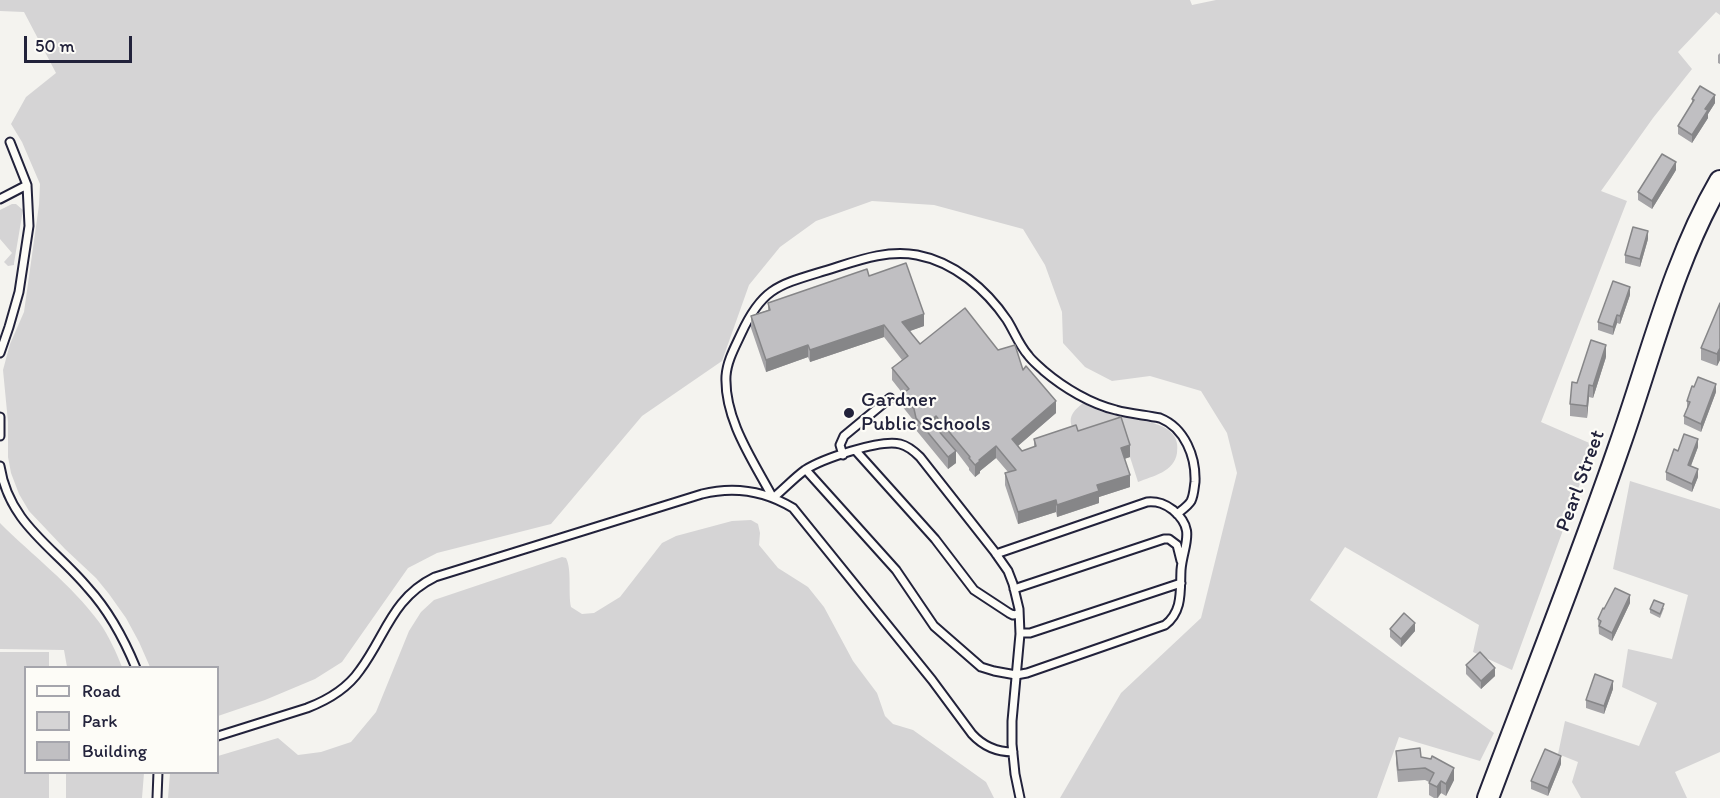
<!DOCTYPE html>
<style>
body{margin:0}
#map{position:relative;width:1720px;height:798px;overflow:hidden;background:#f4f3ef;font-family:Itim,sans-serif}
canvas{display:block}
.legend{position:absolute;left:24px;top:666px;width:195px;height:108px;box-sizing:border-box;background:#fdfcf7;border:2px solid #a5a5ac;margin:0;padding:8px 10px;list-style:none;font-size:18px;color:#22223b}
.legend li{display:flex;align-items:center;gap:12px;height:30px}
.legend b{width:30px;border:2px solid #a5a5ac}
.scale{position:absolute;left:24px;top:36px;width:108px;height:27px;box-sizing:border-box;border:3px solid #22223b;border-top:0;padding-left:8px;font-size:18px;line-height:21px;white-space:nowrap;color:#22223b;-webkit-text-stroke:4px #fdfcf7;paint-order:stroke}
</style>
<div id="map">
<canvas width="1720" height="798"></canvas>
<ul class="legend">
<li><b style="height:8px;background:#fdfcf7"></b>Road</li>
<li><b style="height:16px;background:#d5d4d5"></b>Park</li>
<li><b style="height:16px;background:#c0bfc2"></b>Building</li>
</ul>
<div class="scale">50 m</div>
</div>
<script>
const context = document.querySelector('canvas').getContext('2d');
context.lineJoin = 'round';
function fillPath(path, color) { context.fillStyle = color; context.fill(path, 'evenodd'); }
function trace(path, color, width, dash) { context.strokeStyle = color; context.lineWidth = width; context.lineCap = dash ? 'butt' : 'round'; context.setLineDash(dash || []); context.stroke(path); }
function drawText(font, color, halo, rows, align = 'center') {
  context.font = font + ' Itim,sans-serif'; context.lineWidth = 4.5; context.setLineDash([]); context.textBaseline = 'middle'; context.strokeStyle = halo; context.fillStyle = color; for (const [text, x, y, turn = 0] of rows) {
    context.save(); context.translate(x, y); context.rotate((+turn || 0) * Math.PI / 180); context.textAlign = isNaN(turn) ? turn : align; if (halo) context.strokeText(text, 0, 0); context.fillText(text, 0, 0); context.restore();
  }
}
fillPath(new Path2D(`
 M0 0H1190L1192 5 1216 0H1720V15L1716 12 1678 52 1692 69 1653 118 1601 191 1627 201 1541 422 1594 445 1512 670 1473 652 1479 625 1345 547 1310 600 1494 733 1480 761 1399 737 1377 798H1060L1121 693 1201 618 1237 473 1227 433 1201 391 1150 376 1112 381 1085 367 1063 343 1062 312 1045 265 1023 229 934 205 872 201 816 221 780 247 749 285 722 361 642 416 551 524 437 553 408 568 342 662 315 679 265 700 218 716V668L150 667 139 642 126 618 109 594 96 578 65 549 29 511 19 494 11 473 8 457V422L3 370 10 344 24 312 39 205 40 184 22 142 11 124 26 97 56 73 24 12 0 11Z
 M12 204H16L23 210 14 263V265L8 266 4 262 12 253 0 239V210Z
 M1083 403C1094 409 1105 413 1117 416 1138 421 1183 421 1177 453 1174 472 1153 476 1138 482L1121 429 1078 443C1071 423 1064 418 1083 403Z
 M1630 481 1720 509V752L1675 772 1687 798H1581L1572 782 1578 762 1558 754 1565 721 1639 746 1657 703 1622 687 1628 649 1672 659 1688 595 1613 569Z
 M751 520 758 524 760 533 759 545 778 568 808 587 824 607 853 661 877 693 885 716 893 724 913 730 986 782 994 798H168L170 773 218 772V756L278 738 298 755 321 752 351 742 376 712 409 631 421 612 434 600 562 557 566 558C572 569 568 593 571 607L582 614 594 613 620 597 662 543 676 536 732 521Z
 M0 523C33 556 71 584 99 622 109 636 116 652 122 667H67L64 650 0 649Z
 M0 652H49V667L26 668V772L49 773V798H0Z
 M66 773H144L142 798H66Z`), '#d5d4d5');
const lane = new Path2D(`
 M0 199 27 185
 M0 353 9 327 19 292 29 226 27 185 10 142
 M0 417V436
 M856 451 935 539 974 590 1009 613 1013 615 1019 614
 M843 455 840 445 844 436 890 398
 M0 466C9 524 54 547 88 588 109 611 124 639 136 668
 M806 470 896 570 934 626 981 667 994 671 1016 675 1027 673 1165 625C1183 611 1180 591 1181 570 1183 545 1197 530 1173 510 1165 504 1158 501 1147 502L996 554
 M1014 589 1164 539H1169L1177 545 1181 561
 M1020 633H1030L1181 583
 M218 736 307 708C328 700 347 689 360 670 386 635 392 598 435 577L702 494C734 486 765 491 793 508L932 680 972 734C983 746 996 752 1013 752
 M157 798 158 772
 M1020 798 1015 774 1012 744V721L1020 634 1019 609 1013 584 1008 571 994 551 920 457C914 451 908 446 900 444 880 439 822 459 805 470 794 478 784 489 773 498 754 462 724 420 726 376 727 361 735 347 741 334 762 288 778 285 824 271 854 262 885 249 917 255 954 262 986 289 1007 320 1014 331 1019 345 1028 355 1032 361 1039 366 1044 371 1064 388 1091 404 1116 410 1130 414 1146 415 1160 418 1185 428 1196 457 1195 482 1194 488 1194 495 1191 501 1188 506 1182 510 1177 514`);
const secondary = new Path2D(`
 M1488 798C1532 680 1579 563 1620 444 1651 356 1673 262 1720 181`);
trace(lane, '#22223b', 11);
trace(secondary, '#22223b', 24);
trace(lane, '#fdfcf7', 7);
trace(secondary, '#fdfcf7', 20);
fillPath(new Path2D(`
 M1720 53V64L1718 63V55Z
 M1692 99 1715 103 1708 114V118L1692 143 1678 134V126L1692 103Z
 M1676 170 1652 209 1638 200V192Z
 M1648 239 1640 267 1625 263V255Z
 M869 276 924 326 909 331 920 344 998 350 1023 370 1056 413 1018 446 1022 451 1034 447V439L1078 431 1130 457 1124 459 1130 487 1099 497V503L1057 517 1056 512 1018 524 1005 485V473L1008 472 996 458 980 471V473L975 477 969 470V468L956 451V463L948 469 916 430 914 421 902 406 903 394 892 380V368L902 360 884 337 810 362 808 357 766 372 751 328V316L768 310V303Z
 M1630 295 1620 324 1617 323 1613 335 1598 330V322Z
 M1720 303V360L1717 366 1701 360V348Z
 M1606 357 1593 398 1589 397 1587 418 1570 416V404L1577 383Z
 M1716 392 1701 432 1684 424V416L1687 409V401Z
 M1698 447 1691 466 1698 477 1692 492 1666 480V472L1678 451Z
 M1630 603 1612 641 1599 634 1598 619 1604 609Z
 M1664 608 1660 618 1650 613V609Z
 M1390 629 1415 631 1401 647 1390 637Z
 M1466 665 1495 676 1481 689 1466 674Z
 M1613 689 1604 714 1586 708V700Z
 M1396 751 1421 757 1454 780 1446 796 1441 793 1438 798H1434L1429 795V782L1425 780 1398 782 1396 763Z
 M1561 764 1548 796 1531 789V781Z`), '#a5a4a7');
fillPath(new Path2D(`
 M1715 95V103L1708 114V118L1692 143V135L1705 109Z
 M1676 162V170L1652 209V201Z
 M1648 231V239L1640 267V259Z
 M1630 287V295L1620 324V316Z
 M924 314V326L902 334V322Z
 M1617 315V323L1613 335V327Z
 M884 325V337L810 362V350Z
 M808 345V357L766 372V360Z
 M1606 345V357L1593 398V386Z
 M1720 348V360L1717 366V354Z
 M1716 384V392L1701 432V424Z
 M1589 385V397L1587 418V406Z
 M1056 401V413L1012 451V439Z
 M936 416V428L930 421Z
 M1698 439V447L1688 473V465Z
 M1130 445V457L1121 460V448Z
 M996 446V458L980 471V473L975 477V465L979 460Z
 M956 451V463L948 469V457Z
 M1698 469V477L1692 492V484Z
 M1130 475V487L1099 497V503L1057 517V505L1097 485Z
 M1056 500V512L1018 524V512Z
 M1630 595V603L1612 641V633Z
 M1415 623V631L1401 647V639Z
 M1495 668V676L1481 689V681Z
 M1613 681V689L1604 714V706Z
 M1561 756V764L1548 796V788Z
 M1454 768V780L1446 796V784Z
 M1441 781V793L1437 798V787Z`), '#868688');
const building = new Path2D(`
 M1700 86 1715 95 1705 109 1708 110 1692 135 1678 126 1694 100 1692 99Z
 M1662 154 1676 162 1652 201 1638 192Z
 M1633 227 1648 231 1640 259 1625 255Z
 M906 263 924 314 902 322 920 344 965 308 998 350 1015 345 1023 370 1026 366 1056 401 1012 439 1022 451 1036 446 1034 439 1076 425 1078 431 1121 417 1130 445 1121 448 1130 475 1097 485 1099 491 1057 505 1056 500 1018 512 1005 473 1016 470 996 446 979 460 980 461 975 465 969 458 970 457 936 416 930 421 956 451 948 457 916 418 914 409 902 394 909 389 892 368 908 356 884 325 810 350 808 345 766 360 751 316 770 310 768 303 867 269 869 276Z
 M1613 281 1630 287 1620 316 1617 315 1613 327 1598 322Z
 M1720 303V348L1717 354 1701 348Z
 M1591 340 1606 345 1593 386 1589 385 1587 406 1570 404 1572 382 1577 383Z
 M1698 377 1716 384 1701 424 1684 416 1690 402 1687 401 1692 386 1694 387Z
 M1684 434 1698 439 1688 465 1698 469 1692 484 1666 472 1674 449 1678 451Z
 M1615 588 1630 595 1612 633 1599 626 1601 621 1598 619 1603 608 1604 609Z
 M1654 600 1664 604 1660 614 1650 609Z
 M1404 613 1415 623 1401 639 1390 629Z
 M1480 652 1495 668 1481 681 1466 665Z
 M1595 674 1613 681 1604 706 1586 700Z
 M1420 748 1421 757 1431 759 1432 756 1454 768 1446 784 1441 781 1437 787 1429 783 1434 773 1425 768 1398 770 1396 751Z
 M1545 749 1561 756 1548 788 1531 781Z`);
fillPath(building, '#c0bfc2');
trace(building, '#868688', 1.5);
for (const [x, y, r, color] of [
 [849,413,6,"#22223b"]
]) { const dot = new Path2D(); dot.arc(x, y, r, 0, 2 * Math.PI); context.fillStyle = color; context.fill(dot); trace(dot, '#fdfcf7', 2); }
drawText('21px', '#22223b', '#fdfcf7', [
 ["Gardner",861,401],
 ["Public Schools",861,425]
], 'left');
drawText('21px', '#22223b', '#fdfcf7', [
 ["Pearl Street",1581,481,-70]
]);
</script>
